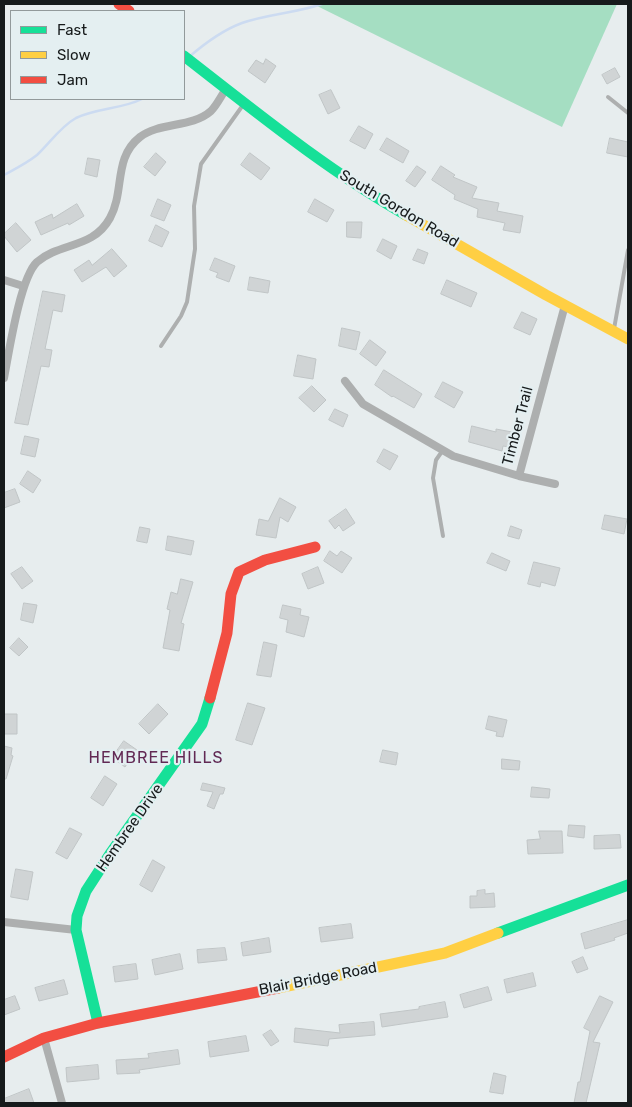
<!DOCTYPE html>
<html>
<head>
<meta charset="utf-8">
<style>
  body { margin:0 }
  #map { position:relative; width:632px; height:1107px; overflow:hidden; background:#e7edee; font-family:Rubik,sans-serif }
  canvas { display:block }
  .frame { position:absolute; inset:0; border:5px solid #161a1b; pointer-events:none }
  .legend { position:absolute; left:10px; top:10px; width:175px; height:90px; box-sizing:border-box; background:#e4eff1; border:1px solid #929a9b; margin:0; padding:6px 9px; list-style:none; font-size:15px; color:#161a1b }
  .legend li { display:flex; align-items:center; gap:10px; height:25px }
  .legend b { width:25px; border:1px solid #929a9b }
</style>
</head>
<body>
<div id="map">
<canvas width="632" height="1107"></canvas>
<div class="frame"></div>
<ul class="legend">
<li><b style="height:6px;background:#16e098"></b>Fast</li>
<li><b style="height:6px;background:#ffcf43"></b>Slow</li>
<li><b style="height:6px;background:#f24e42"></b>Jam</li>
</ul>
</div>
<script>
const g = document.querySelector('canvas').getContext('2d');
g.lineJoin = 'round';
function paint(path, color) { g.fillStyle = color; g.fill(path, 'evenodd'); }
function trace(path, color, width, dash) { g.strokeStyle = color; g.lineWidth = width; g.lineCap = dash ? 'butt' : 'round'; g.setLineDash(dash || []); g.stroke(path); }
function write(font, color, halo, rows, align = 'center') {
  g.font = font + ' Rubik,sans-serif'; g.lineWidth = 4.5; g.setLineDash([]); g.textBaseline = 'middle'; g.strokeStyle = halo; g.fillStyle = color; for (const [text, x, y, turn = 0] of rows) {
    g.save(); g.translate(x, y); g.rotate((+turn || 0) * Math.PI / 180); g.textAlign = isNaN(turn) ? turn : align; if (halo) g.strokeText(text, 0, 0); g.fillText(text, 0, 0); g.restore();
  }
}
paint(new Path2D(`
  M313,4H617L562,127Z`), '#a5dec2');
trace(new Path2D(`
  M189,57C204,44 223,30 242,23C268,14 296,13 322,4
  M4,175C15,169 27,163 37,155C50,143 60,127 76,118C97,108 122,109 142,99`), '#ccdbf1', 2.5);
const building = new Path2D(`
  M266,59L276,66L265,83L248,71L256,60L263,64Z
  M615,68L620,77L607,84L602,75Z
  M331,90L340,108L328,114L319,95Z
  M359,126L373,134L365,149L350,141Z
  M387,138L409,151L403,163L380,150Z
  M610,138L628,142V157L607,153Z
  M156,153L166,162L155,176L144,167Z
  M250,153L270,168L261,180L241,165Z
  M88,158L100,160L97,177L85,174Z
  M417,166L426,172L415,187L406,181Z
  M441,166L455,175L453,177L477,187L472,198L499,203L497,211L523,216L520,233L503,230L505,223L477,217L478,209L454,199L455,195L432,180Z
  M158,199L171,205L164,221L151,216Z
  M315,199L334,210L327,222L308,212Z
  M77,204L84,216L69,225L68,223L41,235L35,222L52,214L53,218Z
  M347,222H362L361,238L347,237Z
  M16,223L31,240L17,252L4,236V234Z
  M156,225L169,232L162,247L149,241Z
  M383,239L397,246L391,259L377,251Z
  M112,249L127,266L114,277L106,267L82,282L74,270L89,260L92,265Z
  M418,249L428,253L424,264L413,260Z
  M215,258L235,266L229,282L216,277L218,273L210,270Z
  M250,277L270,281L268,293L248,290Z
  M447,280L477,293L471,307L441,294Z
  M43,291L65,295L62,312L53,310L45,349L52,350L49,367L41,366L28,425L15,423Z
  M522,312L537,319L530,335L514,328Z
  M342,328L360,332L356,350L339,346Z
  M370,340L386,352L376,366L360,354Z
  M298,355L316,359L313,379L294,376Z
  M384,370L422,394L414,408L393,396L392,397L375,385Z
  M443,382L463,392L454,408L435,397Z
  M312,386L326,400L314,412L299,398Z
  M335,409L348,415L343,427L329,420Z
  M472,426L496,432V429L512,432L509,447L503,446L502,451L469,442Z
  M25,436L39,439L35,457L21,454Z
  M384,449L398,456L390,470L377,462Z
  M28,471L41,480L33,493L20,484Z
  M15,489L20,502L4,508V493Z
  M280,498L296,507L288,522L280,517L276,538L256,535L259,519L268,521Z
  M346,509L355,523L343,531L339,525L335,529L329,521Z
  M605,515L627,519L624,534L602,529Z
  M511,526L522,530L519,539L508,536Z
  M140,527L150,529L147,543L137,541Z
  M168,536L194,541L191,555L166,550Z
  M330,551L337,556L341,551L352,558L342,573L324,561Z
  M492,553L510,561L506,571L487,563Z
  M534,562L560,568L555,586L541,582L540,587L528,584Z
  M22,567L33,581L22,589L11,574Z
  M318,567L324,583L308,589L302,574Z
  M181,579L193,582L181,623L184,624L179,651L163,648L170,610L167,609L171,592L177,594Z
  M24,603L37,605L33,623L21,620Z
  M283,605L301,609L300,615L309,617L304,637L286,632L288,620L280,618Z
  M19,638L28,647L19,656L10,648Z
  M264,642L277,645L271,677L257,675Z
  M248,703L265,708L252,745L236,740Z
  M158,704L168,714L149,734L139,724Z
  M4,714H17V734H4Z
  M489,716L507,720L503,737L496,736L497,732L486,729Z
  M124,741L137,750L125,767L112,758Z
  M4,746L12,748L11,755L13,756L6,779H4Z
  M383,750L398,753L396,765L380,762Z
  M502,759L520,761L519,770L502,769Z
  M105,776L117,784L103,806L91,798Z
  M203,783L225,788L223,794H220L214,809L207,806L213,792L201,790Z
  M532,787L550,789L549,798L531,797Z
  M569,825L585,826L584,838L568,836Z
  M70,828L82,834L67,859L56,853Z
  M539,831H562L563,853L528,854L527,840L540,839Z
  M620,835L621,848L594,849V836Z
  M153,860L165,867L152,892L140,885Z
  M16,869L33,872L28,900L11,897Z
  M485,890V894L494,893L495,907L470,908V896H477V891Z
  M628,920V933L614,938L615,940L585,949L581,934Z
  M351,924L353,938L321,942L319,928Z
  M269,938L271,952L243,956L241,943Z
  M225,948L227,960L198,963L197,950Z
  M180,954L183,969L155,975L152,960Z
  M583,957L588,969L577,973L572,962Z
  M136,964L138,979L115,982L113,967Z
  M533,973L536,986L507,993L504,980Z
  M64,980L68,994L39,1001L35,988Z
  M488,987L492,1000L464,1008L460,995Z
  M15,996L20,1009L4,1015V1000Z
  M600,996L613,1002L593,1042L600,1043L586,1103H574L578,1082H580L590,1031L584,1028Z
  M445,1002L448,1017L382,1027L380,1014L419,1009V1007Z
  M374,1022L375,1035L329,1039L328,1046L294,1042L295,1028L340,1033L339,1025Z
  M271,1030L279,1041L271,1046L263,1035Z
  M246,1036L249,1051L210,1057L208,1042Z
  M178,1050L180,1064L139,1070L140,1073L117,1074L116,1060L149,1058L148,1054Z
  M98,1065L99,1079L67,1082L66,1068Z
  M494,1073L506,1076L503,1094L490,1092Z
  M29,1089L34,1103H4V1099Z`);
paint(building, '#d0d4d5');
trace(building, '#c0c5c6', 1);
trace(new Path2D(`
  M608,97L628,113
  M614,329L628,250
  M161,346L181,316L187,302L195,249L194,206L201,164L243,105
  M443,450L436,460L433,478L443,536`), '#adafaf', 4);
trace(new Path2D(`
  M4,280L23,286
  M4,378C9,352 20,278 37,262C60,242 93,249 110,218C125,191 113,158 140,137C159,122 192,128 211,111C217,105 221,96 226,89
  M345,381L363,404L453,456L519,476L555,484
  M519,476L565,305
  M4,922L76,930
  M44,1038L62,1103`), '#adafaf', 8);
trace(new Path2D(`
  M184,56C256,112 327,170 406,215
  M498,933L628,885
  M98,1023L76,930L77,916L86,891L110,854L202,724L210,698`), '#16e098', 11);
trace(new Path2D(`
  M406,215L546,295L628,339
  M278,988L445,953L498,933`), '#ffcf43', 11);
trace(new Path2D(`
  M119,4L129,11
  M210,698L227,633L231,594L239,572L265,560L315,547
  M4,1057L44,1038L98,1023L278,988`), '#f24e42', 11);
write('15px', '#161a1b', '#e4eff1', [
  ["South Gordon Road",399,209,31],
  ["Timber Trail",518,426,-75],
  ["Hembree Drive",130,828,-55],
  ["Blair Bridge Road",318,979,-11]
]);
g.letterSpacing = '1px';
write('16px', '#622954', '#e4eff1', [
  ["HEMBREE HILLS",156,758]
]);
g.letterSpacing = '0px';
</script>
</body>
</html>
